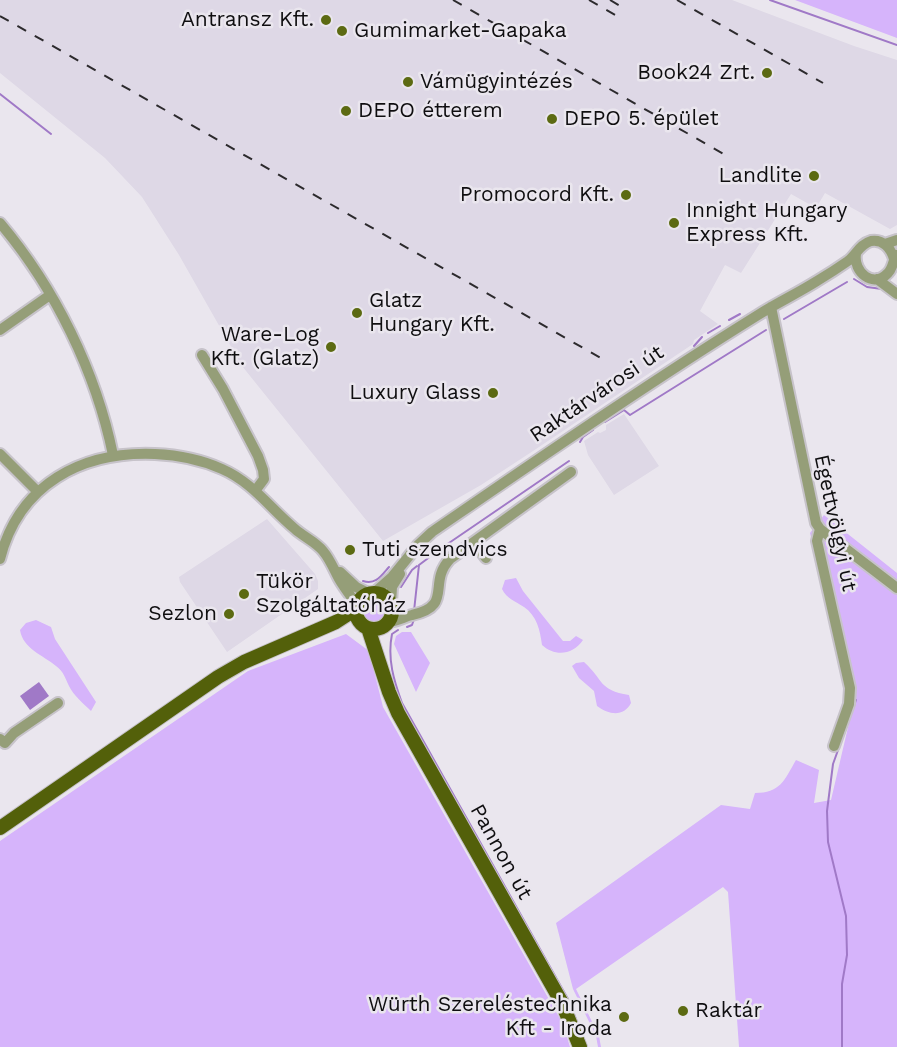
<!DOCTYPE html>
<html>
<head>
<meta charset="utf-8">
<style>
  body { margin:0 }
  canvas { display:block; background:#eae6ee }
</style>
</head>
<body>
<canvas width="897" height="1047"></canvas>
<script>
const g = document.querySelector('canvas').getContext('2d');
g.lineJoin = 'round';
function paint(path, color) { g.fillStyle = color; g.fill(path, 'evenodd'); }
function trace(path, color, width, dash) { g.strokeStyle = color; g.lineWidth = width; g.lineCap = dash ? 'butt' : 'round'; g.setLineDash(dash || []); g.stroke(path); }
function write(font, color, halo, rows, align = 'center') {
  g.font = font + ' "Work Sans",sans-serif'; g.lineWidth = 5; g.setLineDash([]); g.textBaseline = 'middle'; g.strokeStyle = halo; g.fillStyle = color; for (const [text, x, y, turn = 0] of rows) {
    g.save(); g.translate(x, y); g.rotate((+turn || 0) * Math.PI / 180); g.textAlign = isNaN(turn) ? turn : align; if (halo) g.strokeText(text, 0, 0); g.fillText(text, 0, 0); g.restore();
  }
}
paint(new Path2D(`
  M0,0H732L854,46L897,60V225L890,229L825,193L816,208L791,194L741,273L725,265L713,287L700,311L718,324L694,340L693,344L530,453L481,485L383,541L242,366L179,255L142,197L105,158L0,73Z
  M624,414L659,466L614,495L588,455L584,441L598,432L600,433L606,430V425Z
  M267,519L315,574L318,581V589L227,652L180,582L179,577Z`), '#ded8e6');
paint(new Path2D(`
  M795,0H897V38Z
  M824,515L897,573V1047H739L728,892L723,887L576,989L599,1036L601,1047H598L596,1036L573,989L556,923L721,805L750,809L755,793C780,793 784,781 796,760L819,770L814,803L831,800L856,693L833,633L810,533Z
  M516,578L523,591L563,641H570L576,636L583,640C573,655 555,657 542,645C540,630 537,616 524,607C515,601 507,599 502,589L505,580Z
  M360 611a14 14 0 1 1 28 0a14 14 0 1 1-28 0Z
  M36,620L51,627L55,639L96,702L91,711C84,704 73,695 69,686C65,678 64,672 56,666C43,655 23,649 20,630L26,623Z
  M402,632H411L430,663L416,692L394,644L396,636Z
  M346,634L369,651L383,707L563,1024L570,1047H0V841L248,671Z
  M584,662C604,680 598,690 629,695L631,703C624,717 609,715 597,706L594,691L579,678L572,666L576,663Z`), '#d6b4fb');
paint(new Path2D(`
  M39,682L49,696L30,710L20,696Z`), '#a079c7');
trace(new Path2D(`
  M770,0L897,45
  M0,94L51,134
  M854,279L867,287L882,289
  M784,319L847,282
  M729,320L740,314
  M708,333L720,326
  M694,346L702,337
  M605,422L624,410L630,415L766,330
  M580,442L583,437L593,430
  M446,545L569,461
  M363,581C376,585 381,576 389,567
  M401,587L412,570L417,566
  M414,611L419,565L439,550
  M407,627L412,625L414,619
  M398,630L392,634C387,659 394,681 402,703L568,999L587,1047
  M842,1047V984L847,955L846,916L828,842L827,811L833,764L856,700`), '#a079c7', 2);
const minor = new Path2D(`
  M0,223C55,288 96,372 113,455
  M885,244L897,240
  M856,254C853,272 873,289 888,273C893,268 893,261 896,255
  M877,279L897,294
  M771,307L816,523L820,529L897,588
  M0,330L50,295
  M202,355L223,389L258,456L263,470L264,479L255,491
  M0,454L38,492
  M820,529L817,541L850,688L849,704L834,746
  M474,542L486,558
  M0,559C19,484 82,451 155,454C178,455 200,459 222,469C252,482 270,508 295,529C304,537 316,542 323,551C329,558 333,567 337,575C342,586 351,595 357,606
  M340,572L356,587L368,593
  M375,592L392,577L418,545L432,532C540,458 647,384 758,315C777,303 798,293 817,281C827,275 838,268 848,261C856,255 860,244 871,241C883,239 891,248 894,259
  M391,603L392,587L400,574
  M389,622C398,621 404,617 412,615C454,606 427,583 450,559L571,472
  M0,739L5,743L14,733L58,703`);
const major = new Path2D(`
  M356 611a18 18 0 1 1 36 0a18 18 0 1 1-36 0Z
  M368,628L389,692L398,713L562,1003L580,1047
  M0,828L218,677L244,662L336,622L356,609`);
trace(minor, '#c7c3ca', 14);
trace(major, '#c7c3ca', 16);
trace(minor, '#959e78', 10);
trace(major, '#53600a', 14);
trace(new Path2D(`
  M453,0L729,157
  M589,0L622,19
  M610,0L627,10
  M677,0L823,83
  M0,16L606,361`), '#2c2a2d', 2, [10, 10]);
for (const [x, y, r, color] of [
  [326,20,6,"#5c6a12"],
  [342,31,6,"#5c6a12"],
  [767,73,6,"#5c6a12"],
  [408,82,6,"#5c6a12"],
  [346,111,6,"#5c6a12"],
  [552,119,6,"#5c6a12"],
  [814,176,6,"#5c6a12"],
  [626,195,6,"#5c6a12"],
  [674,223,6,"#5c6a12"],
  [357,313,6,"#5c6a12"],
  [331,347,6,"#5c6a12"],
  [493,393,6,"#5c6a12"],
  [350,550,6,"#5c6a12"],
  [244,594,6,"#5c6a12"],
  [229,614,6,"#5c6a12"],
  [683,1011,6,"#5c6a12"],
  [624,1017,6,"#5c6a12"]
]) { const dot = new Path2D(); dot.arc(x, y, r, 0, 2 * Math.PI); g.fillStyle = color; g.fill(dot); trace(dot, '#eae6ee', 2); }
write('21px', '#0f0e10', '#eae6ee', [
  ["Antransz Kft.",314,20,"right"],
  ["Gumimarket-Gapaka",354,31],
  ["Book24 Zrt.",755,73,"right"],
  ["Vámügyintézés",420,82],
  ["DEPO étterem",358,111],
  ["DEPO 5. épület",564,119],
  ["Landlite",802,176,"right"],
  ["Promocord Kft.",614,195,"right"],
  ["Innight Hungary",686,211],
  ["Express Kft.",686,235],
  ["Glatz",369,301],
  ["Hungary Kft.",369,325],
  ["Ware-Log",319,335,"right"],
  ["Kft. (Glatz)",319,359,"right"],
  ["Luxury Glass",481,393,"right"],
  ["Tuti szendvics",362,550],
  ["Tükör",256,582],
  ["Szolgáltatóház",256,606],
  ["Sezlon",217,614,"right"],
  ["Würth Szereléstechnika",612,1005,"right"],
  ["Kft - Iroda",612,1029,"right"],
  ["Raktár",695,1011]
], 'left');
write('21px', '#0f0e10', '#eae6ee', [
  ["Raktárvárosi út",597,394,-34],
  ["Égettvölgyi út",835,523,78],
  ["Pannon út",501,852,61]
]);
</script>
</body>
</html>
